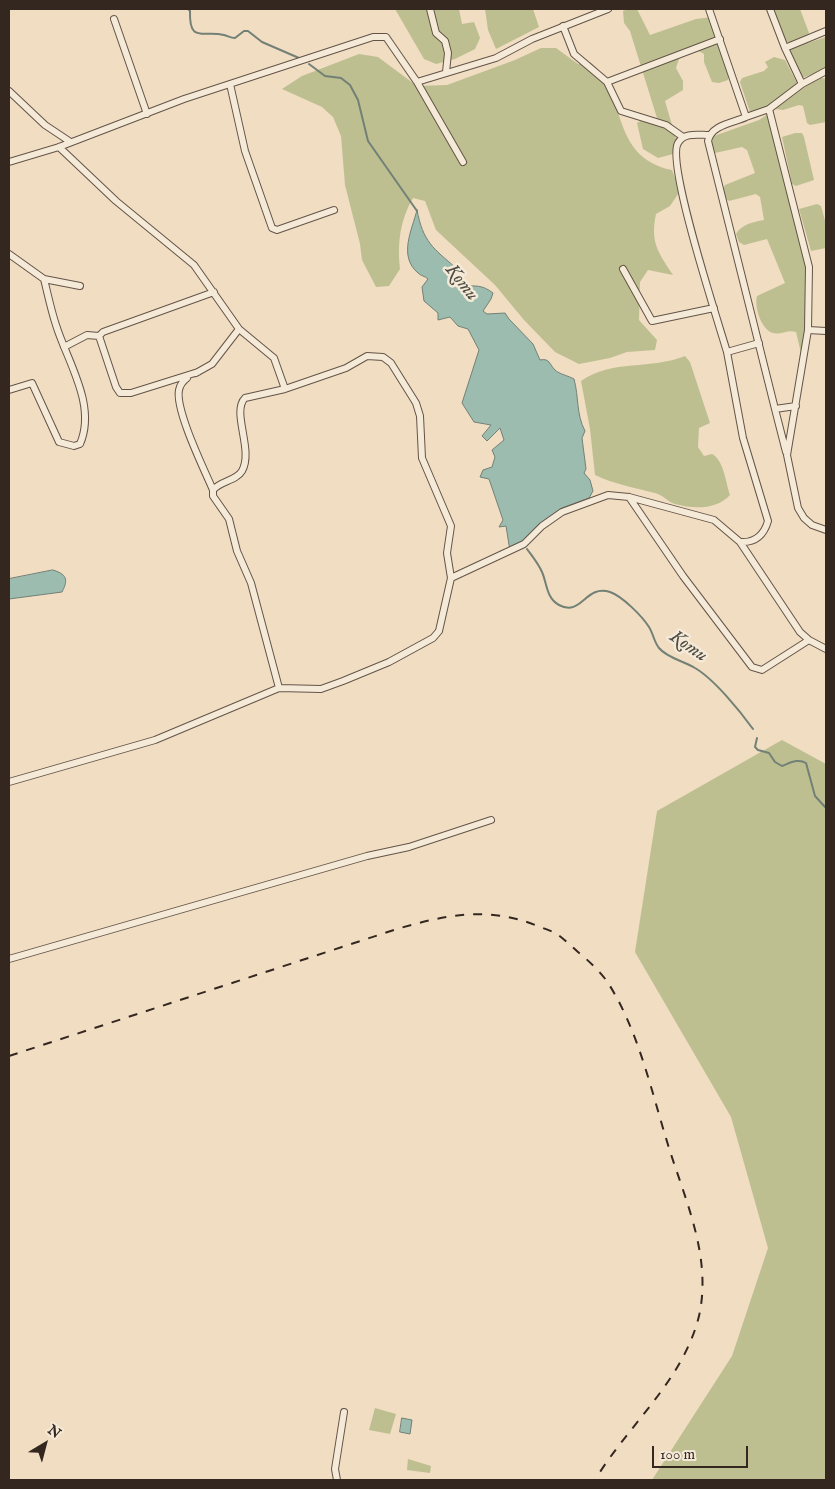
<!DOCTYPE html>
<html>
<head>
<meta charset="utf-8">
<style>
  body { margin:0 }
  #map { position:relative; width:835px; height:1489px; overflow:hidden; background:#f0ddc2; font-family:"IM FELL English",serif }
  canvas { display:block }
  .frame { position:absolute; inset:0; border:10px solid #342720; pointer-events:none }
  .north { position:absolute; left:20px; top:1419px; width:50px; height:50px; -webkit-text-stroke:4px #f5e9d7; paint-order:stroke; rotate:37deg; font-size:14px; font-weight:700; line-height:20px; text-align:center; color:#342720 }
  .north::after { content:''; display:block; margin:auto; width:18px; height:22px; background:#342720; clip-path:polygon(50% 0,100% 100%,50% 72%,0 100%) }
  .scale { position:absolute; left:652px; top:1446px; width:96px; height:22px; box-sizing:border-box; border:2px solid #342720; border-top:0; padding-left:6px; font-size:15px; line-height:18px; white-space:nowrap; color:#342720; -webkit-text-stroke:4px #f5e9d7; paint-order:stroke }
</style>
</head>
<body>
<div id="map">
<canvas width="835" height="1489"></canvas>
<div class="frame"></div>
<div class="north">N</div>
<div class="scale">100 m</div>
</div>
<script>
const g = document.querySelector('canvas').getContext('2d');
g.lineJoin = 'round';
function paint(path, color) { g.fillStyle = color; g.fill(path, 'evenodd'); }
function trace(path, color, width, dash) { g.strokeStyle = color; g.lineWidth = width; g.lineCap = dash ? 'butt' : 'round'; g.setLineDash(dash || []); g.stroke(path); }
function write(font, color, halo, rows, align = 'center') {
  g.font = font + ' "IM FELL English",serif'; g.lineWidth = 5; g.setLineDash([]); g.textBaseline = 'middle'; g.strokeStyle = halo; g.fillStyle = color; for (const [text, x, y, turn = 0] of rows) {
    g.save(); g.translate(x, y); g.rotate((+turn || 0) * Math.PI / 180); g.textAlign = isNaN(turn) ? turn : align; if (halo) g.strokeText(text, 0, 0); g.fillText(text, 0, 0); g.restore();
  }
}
paint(new Path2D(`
  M395,9H459L462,24L474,22L480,38L475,49L455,59L436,64L424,59Z
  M485,9H533L539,27L496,49L488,30Z
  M628,9H637L650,35L696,19L712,17L729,72L728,80L719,83L712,82L704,62V54L697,50L681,53L676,68L683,81V90L665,101L679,149L673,154L658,158L643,149L637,123L646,118H657L630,31L624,23L623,11Z
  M772,9H800L809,33L807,36L790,43L785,41Z
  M826,37V69L802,78L789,49Z
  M541,48H556L578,64L590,62C628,91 608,157 672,170L680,191L670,206L656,214C650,242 658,252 673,275L648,270L640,282L639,320L657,340L655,350L627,352L610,358L579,364L555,352L524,320L495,285L436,230L425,201L413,198C400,220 397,244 400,269L389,286L376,287L362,260L360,244L345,185L341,136L333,117L322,107L282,89L302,76L359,54L378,57L417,86L447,85L515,60Z
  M774,57L785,60L797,83C790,94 764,115 750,112L740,82L742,78L764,71L768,67L765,62Z
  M819,77L826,79V122L810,125L807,123L803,106L799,105L783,110L775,109Z
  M771,112L807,257L806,346L801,353L796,332C788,329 781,335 773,333C761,330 754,306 757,296L785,283L767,239L744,245L739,242L736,234C742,224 753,222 764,220L760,197L756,194L729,201L726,199L723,190L725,185L755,173L747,150L742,147L715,153C710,147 710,143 714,136L759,120Z
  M795,133H802L804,137L814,180L796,186L792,184L791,179L782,137Z
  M817,204L821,206L826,224V248L811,251L799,209Z
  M685,356L690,362L710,423L699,428L698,447L704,456L712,454C724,460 726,484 730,495C716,510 694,509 675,504C668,502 663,495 655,493C635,488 614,484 595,475L590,429L581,381C612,359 651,370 685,356Z
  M782,740L826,764V1480H652L732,1356L768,1248L731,1117L635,952L657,811Z
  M375,1408L396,1414L390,1434L369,1430Z
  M408,1459L431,1466L430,1473L407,1470Z`), '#bebf90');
const water = new Path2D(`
  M417,210C423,242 433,248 456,268L455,282L462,287C474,285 483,285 493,293L491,299L483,311L487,314L505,313L509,319L533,344L540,360C550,358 549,364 555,370C559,374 569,376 574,379C579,397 576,414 585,431L582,438L586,469L584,473L590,480L593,491L589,498L562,508L536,527L531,537L510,551L506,526L499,527L503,520L489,479L480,477L483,470L492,467L495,457L492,450L504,440L500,428L487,441L482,436L491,425L474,422L462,403L479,350L468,329L458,326L450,317L438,320V313L424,301L422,287L428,279C425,276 421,276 418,273C398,256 412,230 417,210Z
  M53,570C66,574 69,579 62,592L9,599V579Z
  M402,1418L412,1420L410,1434L400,1432Z`);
paint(water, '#9bbcaf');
trace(water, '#728076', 1);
trace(new Path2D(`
  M188,9L190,11C189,44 203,30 224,35C228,36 231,38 235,38L244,31H248L262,42L299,58
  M309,64L325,76L341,78L350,85L358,100L368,141L417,211
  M527,549C532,556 538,563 542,572C547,583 546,598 559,605C582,617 585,584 610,592C622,596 642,616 649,627C653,633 654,642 659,648C667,658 684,661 695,668C714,679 740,711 753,729
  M757,738L755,747L758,750L769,753L775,762L782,766C790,763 798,758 806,763L815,796L826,808`), '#728076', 2);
const minor = new Path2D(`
  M430,9L436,33L445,41L448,53L446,72
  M709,9L746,117L769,109L802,84L826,71
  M770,9L785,48L826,31
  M114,19L147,114
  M563,26L574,54L607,82L621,111L666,125L683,137
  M785,48L802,84
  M417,82L463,162
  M607,82L720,39
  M230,84L245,151L272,228L277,230L334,210
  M9,91L45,125L69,141
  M769,109L809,267L808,330L787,455L798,508L804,518L812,525L826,530
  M746,117C733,123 711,125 708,141L775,409L796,406
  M709,135C698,135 684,132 678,143C666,163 718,321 727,352
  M59,147L116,201L194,265L239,329L274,358L285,389
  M9,162L59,147L184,99L373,37H386L417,82L496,58L532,39L608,9
  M9,254L44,279L80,286
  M623,269L652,321L714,308
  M808,330L826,331
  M64,347L87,335L99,336
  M198,372L131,393H120L116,387L99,336L103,332L214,292
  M196,373L212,364L239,329
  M187,378C183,381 180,385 179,390C175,410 204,469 213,490
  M9,390L32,383L59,442L74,446L80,444C97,405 67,361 56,325C51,310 48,295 44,279
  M775,409L786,452
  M629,497L683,576L752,667L762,670L809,640
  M740,542L800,632L809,640L826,649
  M451,578L524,544L542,526L562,512L608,495L629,497L714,520L740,542C755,543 764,535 768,521L743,438L727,352L759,343
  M9,782L155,740L279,688L321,689L343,681L389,662L433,638L439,631L451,578L447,553L451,526L422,458L420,416L416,403L391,363L383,357L367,356L346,368L285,389L245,398C231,412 254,450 242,471C236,481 220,481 213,490V496L229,519L237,551L251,583L279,688
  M9,959L367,856L409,847L491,820
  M337,1480L335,1469L344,1412`);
trace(minor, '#635448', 8);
trace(minor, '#f5e9d7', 6);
trace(new Path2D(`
  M9,1056L397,929C445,915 487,906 535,925C542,928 550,930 557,934C564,939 571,946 578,952C589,961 603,974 610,986C640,1035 652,1094 669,1148C686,1202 712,1258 699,1316C683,1381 628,1425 595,1480`), '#342720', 2, [9, 9]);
write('italic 19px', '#4e4c44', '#f5e9d7', [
  ["Komu",461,283,51],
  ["Komu",688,647,34]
]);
</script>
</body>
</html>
